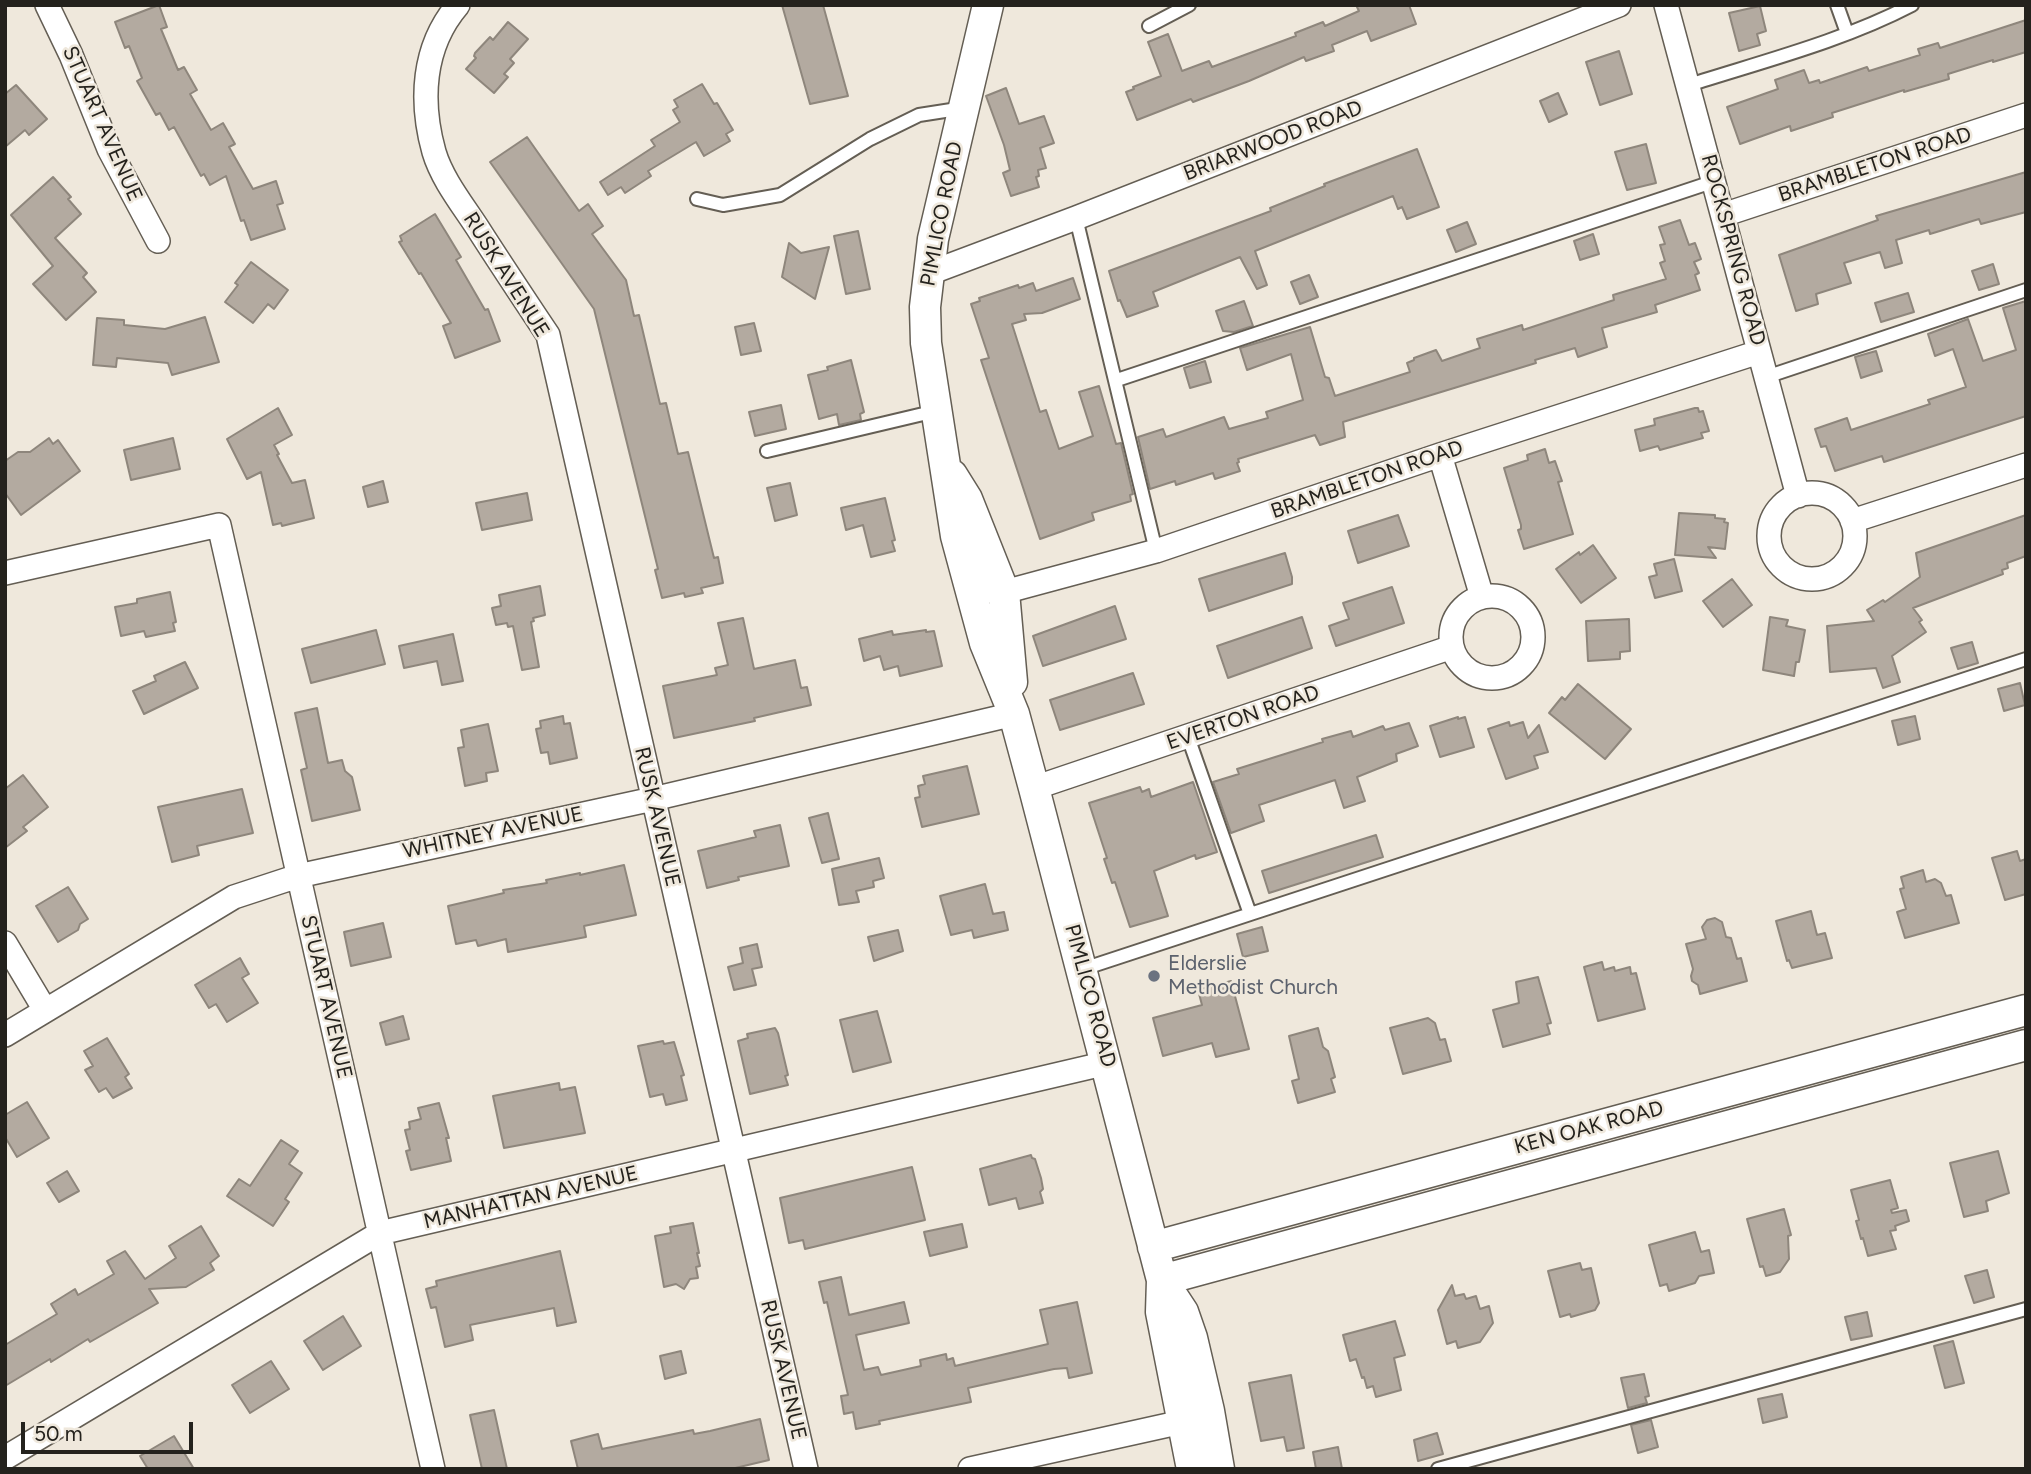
<!DOCTYPE html>
<html>
<head>
<meta charset="utf-8">
<style>
  body { margin:0 }
  #map { position:relative; width:2031px; height:1474px; overflow:hidden; background:#efe8dc; font-family:Figtree,sans-serif }
  canvas { display:block }
  .frame { position:absolute; inset:0; border:7px solid #24221d; pointer-events:none }
  .scale { position:absolute; left:21px; top:1422px; width:172px; height:32px; box-sizing:border-box; border:4px solid #24221d; border-top:0; padding-left:9px; font-size:21px; line-height:24px; white-space:nowrap; color:#24221d; -webkit-text-stroke:5px #efe8dc; paint-order:stroke }
</style>
</head>
<body>
<div id="map">
<canvas width="2031" height="1474"></canvas>
<div class="frame"></div>
<div class="scale">50 m</div>
</div>
<script>
const g = document.querySelector('canvas').getContext('2d');
g.lineJoin = 'round';
function paint(path, color) { g.fillStyle = color; g.fill(path, 'evenodd'); }
function trace(path, color, width, dash) { g.strokeStyle = color; g.lineWidth = width; g.lineCap = dash ? 'butt' : 'round'; g.setLineDash(dash || []); g.stroke(path); }
function write(font, color, halo, rows, align = 'center') {
  g.font = font + ' Figtree,sans-serif'; g.lineWidth = 5; g.setLineDash([]); g.textBaseline = 'middle'; g.strokeStyle = halo; g.fillStyle = color; for (const [text, x, y, turn = 0] of rows) {
    g.save(); g.translate(x, y); g.rotate((+turn || 0) * Math.PI / 180); g.textAlign = isNaN(turn) ? turn : align; if (halo) g.strokeText(text, 0, 0); g.fillText(text, 0, 0); g.restore();
  }
}
const building = new Path2D(`
  M159,5L167,27L161,29L178,70L184,67L197,90L190,94L211,130L223,123L235,144L229,147L253,189L276,181L283,203L277,205L285,229L251,240L244,220L241,221L226,176L210,185L204,174L201,176L174,127L169,130L160,113L156,115L137,81L142,78L129,46L125,48L115,22Z
  M782,5H823L848,96L810,104Z
  M1356,5H1409L1416,24L1371,41L1367,31L1332,45L1334,51L1306,61L1304,57L1249,81L1193,102L1191,99L1137,120L1126,92L1134,89L1133,87L1161,76L1148,42L1168,34L1182,71L1209,61L1212,67L1296,36L1295,33L1323,22L1325,26L1359,11Z
  M1760,6L1766,31L1757,34L1760,45L1739,51L1729,13Z
  M2026,20V52L1993,62V60L1948,74L1949,79L1904,92V90L1832,113L1833,117L1791,131L1790,126L1740,144L1727,107L1778,89L1775,80L1804,70L1809,83L1819,80L1820,83L1867,67L1869,71L1920,55L1918,49L1938,43L1940,48Z
  M508,22L528,39L510,59L514,63L504,74L508,77L494,93L466,69L476,58L474,56L475,53L490,37L493,40Z
  M1619,51L1632,94L1600,105L1586,62Z
  M702,84L714,104L717,103L733,130L726,134L730,141L704,156L696,142L648,171L651,176L625,193L621,187L608,195L600,182L655,146L651,140L680,122L673,110L678,107L674,100Z
  M16,85L47,119L29,135L25,130L5,147V94Z
  M1006,88L1019,124L1044,116L1054,143L1040,148L1046,168L1038,170L1039,176L1036,177L1039,187L1011,196L1003,173L1010,170L1004,145L986,96Z
  M1558,93L1567,114L1549,122L1540,101Z
  M527,137L579,211L588,204L603,226L592,234L626,280L634,316L639,315L660,404L666,403L678,454L688,452L714,558L718,557L723,583L701,588L703,593L685,597L684,593L662,598L655,570L658,569L594,309L490,162Z
  M1646,144L1656,183L1627,190L1615,152Z
  M1417,149L1439,207L1407,219L1402,207L1398,209L1393,196L1255,251L1267,285L1257,289L1240,257L1153,292L1158,306L1127,317L1120,300L1118,301L1109,271L1271,211L1270,208L1325,186L1324,184Z
  M2026,172V212L1981,224L1979,219L1930,234L1929,230L1896,240L1902,263L1885,268L1880,252L1844,263L1851,283L1816,294L1818,304L1796,311L1779,255L1878,220L1876,216Z
  M53,177L71,197L68,199L81,214L55,238L87,273L83,277L96,292L66,320L33,284L53,266L11,215Z
  M435,214L461,257L456,260L485,310L488,309L500,341L455,358L443,326L451,323L421,273L419,274L399,242L402,241L400,236Z
  M1680,220L1689,245L1695,243L1701,259L1694,262L1699,273L1695,275L1700,290L1655,305L1657,312L1602,328L1607,347L1578,357L1575,348L1535,360L1536,363L1343,422L1345,437L1320,445L1315,435L1238,459L1239,462L1237,463L1240,471L1215,479L1213,473L1176,485L1175,481L1150,489L1138,437L1163,429L1166,437L1224,417L1229,429L1268,418L1266,412L1303,400L1291,354L1247,370L1240,348L1310,327L1325,377L1329,378L1335,396L1410,372L1407,363L1414,360V358L1436,350L1442,361L1480,348L1477,339L1522,325L1523,330L1614,300L1613,295L1666,279L1660,263L1665,261L1660,245L1665,244L1659,227Z
  M1467,222L1476,244L1456,252L1447,230Z
  M858,231L870,289L846,294L834,236Z
  M1593,234L1599,254L1580,260L1574,241Z
  M789,243L801,253L829,247L815,299L782,277Z
  M251,262L288,290L274,309L268,304L253,323L225,302L238,285L235,283Z
  M1993,264L1999,284L1979,290L1972,271Z
  M1309,275L1318,297L1300,304L1291,282Z
  M1073,278L1080,299L1042,313L1024,314L1026,320L1012,324L1040,412L1046,410L1059,449L1093,436L1079,392L1099,386L1116,444L1121,443L1133,494L1130,495L1131,501L1092,513L1094,520L1040,539L981,360L989,358L971,304L980,301L979,298L1018,285L1019,288L1033,283L1036,291Z
  M1908,293L1914,312L1881,322L1875,303Z
  M1244,301L1253,326L1234,332L1223,331L1216,311Z
  M2026,301V416L1884,462L1882,456L1835,471L1826,446L1821,447L1815,429L1847,418L1851,430L1930,404L1928,400L1966,387L1953,349L1935,356L1928,334L1968,319L1983,361L2016,350L2003,308Z
  M205,317L219,362L172,375L168,363L117,358L116,367L93,365L97,318L124,320V325L165,329Z
  M754,323L761,351L741,355L735,327Z
  M1876,351L1882,371L1861,378L1855,357Z
  M851,360L864,412L860,414L861,420L839,425L837,414L819,419L808,375L828,370L827,367Z
  M1205,361L1211,382L1190,388L1184,368Z
  M781,405L786,429L755,436L749,412Z
  M278,408L292,435L274,445L279,454L277,455L292,483L305,480L314,518L282,526L281,523L273,525L261,472L247,479L227,439Z
  M1695,408H1698L1699,412L1703,411L1709,431L1701,433L1703,438L1660,450L1658,446L1640,451L1635,430L1655,425L1654,419Z
  M49,438L53,444L58,440L80,471L21,515L5,493V461L18,452H30Z
  M173,438L180,469L131,480L124,450Z
  M1545,449L1549,463L1555,461L1562,481L1558,482L1573,534L1524,549L1518,530L1521,529V525L1504,468L1528,460L1527,455Z
  M383,481L388,502L368,507L363,487Z
  M790,483L797,515L775,521L767,488Z
  M527,493L532,520L482,530L476,503Z
  M885,498L895,540L892,541L895,551L871,557L863,525L846,530L841,508Z
  M1679,513L1715,515V518L1725,519L1724,522L1728,523L1725,549L1708,547L1716,558L1675,555Z
  M1398,515L1409,546L1358,563L1348,531Z
  M2026,515V556L2007,563L2008,568L2002,570L2003,574L1913,608L1922,620L1919,622L1926,632L1892,656L1900,682L1883,688L1876,668L1830,672L1827,626L1874,621L1867,610L1883,600L1885,602L1920,577L1916,553Z
  M1593,545L1616,578L1581,603L1556,569L1579,552L1580,555Z
  M1285,553L1292,577V584L1209,611L1199,579Z
  M1674,559L1682,591L1655,598L1649,577L1657,575L1654,564Z
  M1732,579L1752,605L1723,627L1703,601Z
  M540,586L545,615L533,618L534,621L531,622L539,667L522,670L513,626L508,627L507,623L496,625L492,608L501,606L499,595Z
  M1392,587L1404,623L1336,646L1329,626L1349,619L1343,603Z
  M170,592L176,622L173,623L175,631L146,637L144,631L121,636L115,607L137,603V599Z
  M1115,606L1126,639L1043,666L1033,636Z
  M1302,617L1312,648L1228,678L1217,646Z
  M1770,617L1788,620L1786,626L1805,630L1799,662H1796L1794,676L1763,670Z
  M743,618L754,669L795,660L801,688L807,687L811,705L754,718L755,721L674,738L663,686L717,675L715,668L728,665L718,623Z
  M1629,619L1630,651L1620,652V659L1588,661L1586,621Z
  M376,630L385,664L311,683L302,649Z
  M926,630V632L934,631L942,666L900,676L898,666L884,670L880,656L864,661L859,639L892,631L893,635Z
  M453,634L463,681L442,685L437,661L404,668L399,646Z
  M1972,642L1978,663L1958,669L1951,648Z
  M185,662L198,688L144,714L133,691L156,681L154,676Z
  M1133,673L1144,704L1060,730L1050,700Z
  M2020,683L2025,705L2004,711L1998,689Z
  M1578,684L1631,729L1605,759L1549,713L1562,697L1565,700Z
  M317,708L328,763L342,760L345,771L352,777L360,810L312,821L301,770L307,768L295,713Z
  M563,716L564,724L570,723L577,758L550,764L548,752L541,753L536,729L541,728L540,721Z
  M1915,716L1920,739L1898,745L1892,721Z
  M1458,717V719L1465,717L1474,747L1440,757L1430,726Z
  M1509,722L1510,726L1523,722L1528,738L1539,725L1548,752L1534,756L1538,768L1506,779L1488,729Z
  M1409,723L1418,746L1396,754L1397,761L1357,777L1365,801L1344,808L1335,780L1259,805L1264,821L1231,833L1213,782L1239,774L1237,769L1323,742L1322,739L1351,731L1353,737L1383,726L1385,730Z
  M488,724L498,771L486,773L487,781L465,786L458,748L464,747L461,730Z
  M967,766L979,814L922,827L915,798L920,797L918,786L925,784L923,776Z
  M23,775L48,807L23,827L27,831L5,848V789Z
  M1193,782L1217,852L1196,859L1195,855L1154,871L1168,916L1130,927L1115,882L1112,883L1104,859L1107,858L1089,803L1140,787L1142,792L1149,789L1151,797Z
  M242,789L253,833L197,846L199,855L172,862L158,807Z
  M828,813L839,859L822,863L809,818Z
  M780,825L789,866L738,877L739,880L707,888L698,851L756,837L754,831Z
  M1376,835L1383,857L1269,893L1262,871Z
  M2017,851L2020,861L2026,859V894L2005,900L1992,858Z
  M879,858L884,878L873,881L874,887L856,891L859,902L839,905L832,869Z
  M624,865L636,915L584,926L586,937L508,952L506,939L478,946L476,940L456,944L448,906L504,893L503,890L547,883L546,880L580,873V875Z
  M1923,870L1926,882L1935,879L1941,883L1946,896L1951,895L1959,923L1905,938L1897,912L1906,909L1900,889L1904,888L1901,877Z
  M985,884L993,914L1004,912L1008,930L974,938L972,930L951,935L940,896Z
  M68,887L88,919L80,924L78,930L58,942L36,906Z
  M1811,911L1817,935L1825,933L1832,958L1792,968L1789,960L1787,961L1776,921Z
  M1715,918L1722,922L1726,937L1731,938L1737,959L1741,958L1747,981L1700,994L1698,985L1692,981L1691,976L1693,969L1686,944L1706,939L1702,927L1707,920Z
  M383,923L391,957L351,966L344,932Z
  M1262,927L1268,951L1243,957L1237,934Z
  M898,930L903,951L874,961L868,937Z
  M757,944L762,967L752,969L756,985L734,990L728,967L743,963L740,948Z
  M240,958L249,974L242,978L258,1003L227,1022L216,1004L209,1008L195,985Z
  M1602,962L1604,970L1614,967L1615,971L1630,967L1631,974L1636,973L1645,1009L1598,1021L1584,967Z
  M1538,977L1551,1023L1547,1024L1550,1034L1503,1047L1493,1010L1519,1003L1516,982Z
  M1231,981L1249,1049L1216,1057L1212,1043L1163,1056L1153,1018L1202,1005L1198,990Z
  M877,1011L891,1062L853,1072L840,1020Z
  M403,1016L409,1039L386,1045L380,1023Z
  M1428,1018L1435,1023L1440,1040L1445,1039L1451,1061L1403,1074L1390,1028Z
  M775,1028L778,1033L788,1075L785,1076L788,1085L750,1094L738,1041L748,1038L747,1034Z
  M1318,1028L1323,1047L1328,1051L1335,1077L1331,1079L1335,1092L1298,1103L1292,1081L1299,1079L1289,1036Z
  M107,1038L129,1074L125,1077L132,1088L113,1098L106,1088L99,1092L85,1070L93,1066L84,1051Z
  M663,1041L664,1044L674,1042L684,1075L681,1076L687,1100L666,1105L663,1094L650,1097L638,1046Z
  M559,1083L560,1090L575,1087L585,1133L504,1148L493,1096Z
  M27,1102L49,1138L17,1157L5,1137V1115Z
  M439,1103L449,1138H446L451,1161L411,1170L406,1151L410,1150L405,1130L410,1129L409,1122L421,1119L418,1108Z
  M281,1140L298,1151L289,1164L302,1173L285,1199L289,1202L273,1226L227,1196L239,1179L250,1186Z
  M1998,1151L2009,1193L1986,1201L1988,1211L1964,1217L1950,1163Z
  M1031,1155L1032,1158L1035,1159L1041,1178L1043,1189L1040,1192L1043,1203L1019,1209L1016,1198L989,1205L980,1169Z
  M912,1167L925,1220L805,1249L803,1240L789,1243L780,1198Z
  M67,1171L79,1191L59,1202L47,1183Z
  M1890,1180L1898,1208L1891,1210L1892,1213L1906,1210L1909,1221L1895,1226L1896,1230L1890,1231L1896,1249L1868,1256L1863,1238L1861,1239L1856,1221L1859,1220L1851,1190Z
  M1784,1209L1791,1235L1788,1236L1789,1259L1780,1272L1766,1276L1763,1266L1760,1267L1747,1219Z
  M693,1223L699,1253H697L700,1266L696,1267L698,1278L690,1279L684,1289L676,1284L664,1287L655,1236L671,1233L670,1227Z
  M962,1224L967,1247L930,1256L924,1232Z
  M201,1226L219,1256L210,1263L214,1270L186,1287L149,1289L158,1303L90,1342L88,1339L51,1362L50,1359L5,1386V1345L57,1314L51,1304L75,1289L78,1295L114,1274L107,1261L125,1251L145,1279L176,1258L169,1246Z
  M1695,1232L1701,1252L1709,1250L1714,1273L1699,1276L1695,1283L1669,1291L1667,1284L1660,1286L1649,1245Z
  M560,1251L576,1322L557,1326L554,1308L470,1325L473,1340L445,1347L436,1307L431,1308L426,1289L437,1286L436,1281Z
  M1580,1263L1582,1270L1591,1268L1599,1303L1595,1310L1571,1317L1570,1314L1560,1317L1548,1271Z
  M1987,1270L1994,1297L1974,1303L1965,1276Z
  M841,1277L849,1315L904,1302L909,1323L856,1335L864,1370L878,1367L881,1375L921,1366L920,1360L946,1354L947,1360L953,1358L955,1366L1048,1344L1040,1310L1077,1302L1092,1373L1069,1378L1067,1368L1054,1369L968,1388L971,1402L879,1421L880,1424L856,1429L853,1412L844,1414L841,1396L848,1395L827,1302L824,1303L819,1282Z
  M1452,1285L1455,1296L1464,1294L1466,1299L1476,1296L1480,1309L1489,1306L1493,1323L1480,1342L1458,1348L1456,1341L1447,1344L1438,1310Z
  M1867,1312L1872,1336L1851,1340L1845,1317Z
  M343,1316L361,1346L323,1370L304,1341Z
  M1395,1321L1405,1355L1394,1358L1401,1390L1376,1397L1373,1386L1367,1388L1364,1377L1362,1378L1356,1359L1350,1361L1343,1335Z
  M1953,1341L1964,1383L1945,1388L1934,1346Z
  M681,1351L686,1373L665,1379L660,1356Z
  M271,1361L289,1389L250,1413L232,1385Z
  M1644,1374L1649,1396L1645,1397L1647,1403L1628,1408L1621,1378Z
  M1291,1375L1304,1448L1287,1451L1284,1437L1261,1441L1249,1383Z
  M1782,1394L1787,1417L1763,1423L1758,1399Z
  M494,1410L507,1469H482L470,1415Z
  M760,1419L769,1460L731,1469H578L571,1441L598,1434L602,1449L693,1430L694,1434L710,1431Z
  M1651,1420L1658,1447L1638,1453L1631,1425Z
  M1437,1433L1443,1454L1418,1461L1414,1440Z
  M174,1436L194,1469H148L140,1456Z
  M1338,1447L1342,1469H1316L1313,1452Z`);
paint(building, '#b3aaa0');
trace(building, '#8e867c', 2);
const service = new Path2D(`
  M1837,5L1847,33
  M1149,26L1189,5
  M1689,85C1764,61 1843,41 1912,5
  M697,199L723,205L780,195L870,139L919,115L964,108
  M1076,218L1156,551
  M1766,377L2026,290
  M1117,380L1715,181
  M767,451L936,411
  M1188,737L1250,914
  M1083,969L2026,659
  M1438,1469L2026,1309`);
const minor = new Path2D(`
  M47,5L71,55L109,149L158,241
  M458,5C422,47 420,102 434,152C442,179 462,204 477,227C500,263 524,299 548,335L806,1469
  M1666,5L1798,496
  M1723,215L2026,115
  M927,274L1076,218L1619,5
  M1440,455L1482,597
  M1769 536a43 43 0 1 1 86 0a43 43 0 1 1-86 0Z
  M1852,521L2026,465
  M5,573L219,525L433,1469
  M989,591L1004,592L1156,551L1440,455L1759,352
  M1451 637a41 41 0 1 1 82 0a41 41 0 1 1-82 0Z
  M1034,788L1452,647
  M5,943L45,1010
  M5,1035L234,897L298,876L653,799L1014,714
  M5,1458L380,1233L1107,1063
  M970,1469L1182,1422L1194,1411`);
const tertiary = new Path2D(`
  M988,5L933,239L925,307L926,343L956,536L985,643L1014,714L1034,788L1162,1280L1161,1312L1192,1469
  M952,475L967,499L1004,592L1012,682
  M1153,1247L2026,1010
  M1162,1280L2026,1045
  M1162,1280L1183,1312L1192,1338L1209,1411L1219,1469`);
trace(service, '#645e54', 16);
trace(minor, '#645e54', 26);
trace(tertiary, '#645e54', 33);
trace(service, '#fff', 12);
trace(minor, '#fff', 23);
trace(tertiary, '#fff', 30);
for (const [x, y, r, color] of [
  [1154,976,7,"#6b7280"]
]) { const dot = new Path2D(); dot.arc(x, y, r, 0, 2 * Math.PI); g.fillStyle = color; g.fill(dot); trace(dot, '#efe8dc', 2.5); }
write('21px', '#24221d', '#efe8dc', [
  ["STUART AVENUE",102,124,66],
  ["BRIARWOOD ROAD",1273,141,-21],
  ["BRAMBLETON ROAD",1875,165,-18],
  ["PIMLICO ROAD",942,214,-79],
  ["ROCKSPRING ROAD",1733,250,75],
  ["RUSK AVENUE",506,275,58],
  ["BRAMBLETON ROAD",1367,480,-19],
  ["EVERTON ROAD",1243,718,-19],
  ["RUSK AVENUE",657,817,77],
  ["WHITNEY AVENUE",493,833,-12],
  ["PIMLICO ROAD",1090,996,75],
  ["STUART AVENUE",326,997,77],
  ["KEN OAK ROAD",1589,1128,-15],
  ["MANHATTAN AVENUE",531,1198,-13],
  ["RUSK AVENUE",783,1370,77]
]);
write('21px', '#5b616d', '#efe8dc', [
  ["Elderslie",1168,964],
  ["Methodist Church",1168,988]
], 'left');
</script>
</body>
</html>
